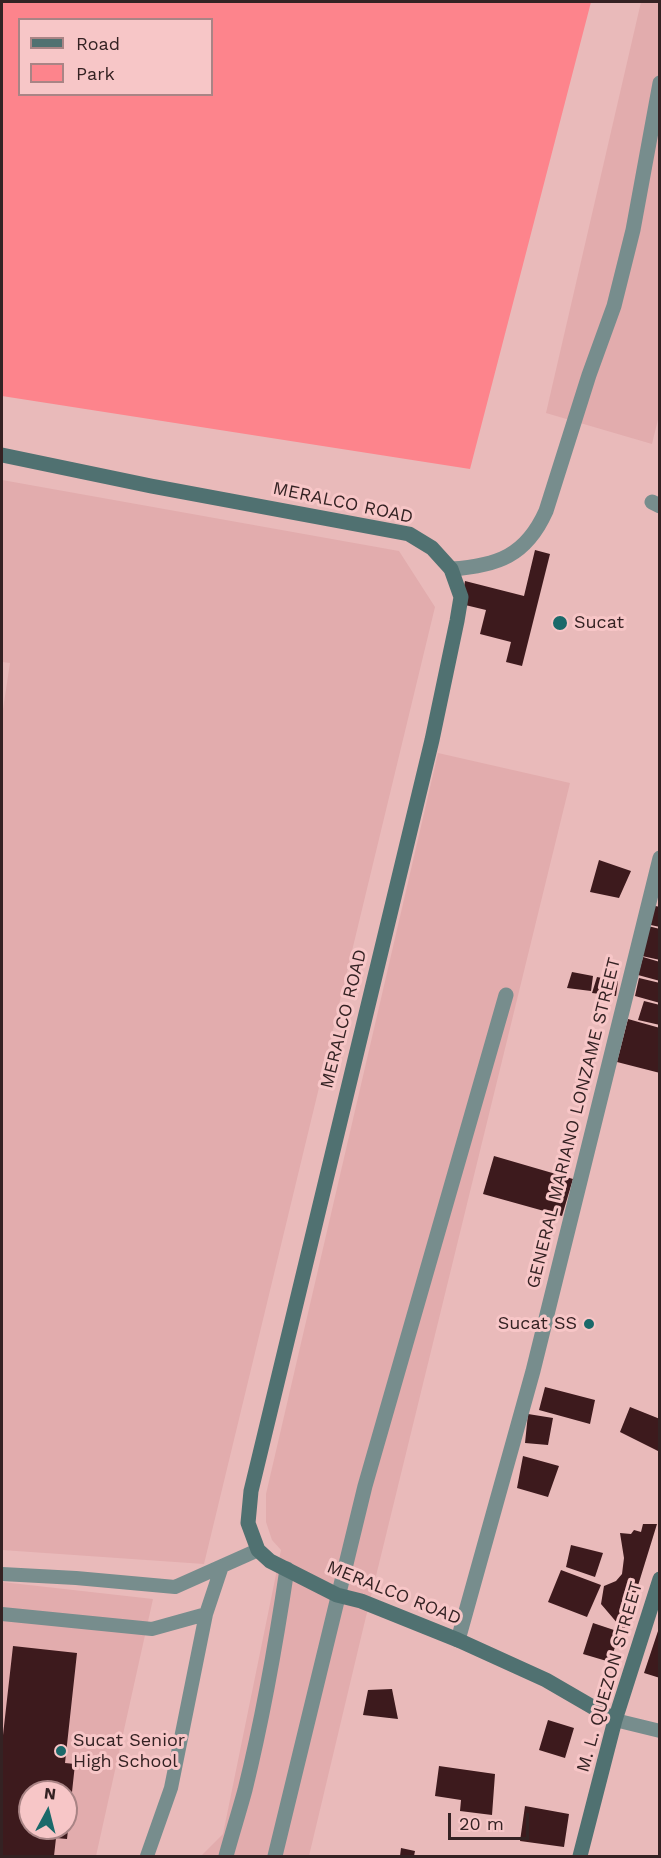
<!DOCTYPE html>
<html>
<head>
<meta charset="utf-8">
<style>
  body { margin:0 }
  #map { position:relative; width:661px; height:1858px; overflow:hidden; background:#e9baba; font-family:"Work Sans",sans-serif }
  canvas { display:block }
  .frame { position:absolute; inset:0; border:3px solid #342223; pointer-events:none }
  .legend { position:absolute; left:18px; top:18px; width:195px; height:78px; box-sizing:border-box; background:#f7c6c7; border:2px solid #a98485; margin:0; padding:8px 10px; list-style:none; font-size:18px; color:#342223 }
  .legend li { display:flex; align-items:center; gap:12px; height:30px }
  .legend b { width:30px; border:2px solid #a98485 }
  .north { position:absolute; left:18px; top:1780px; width:60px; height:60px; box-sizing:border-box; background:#f7c6c7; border:2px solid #a98485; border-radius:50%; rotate:7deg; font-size:16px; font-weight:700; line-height:24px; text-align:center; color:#342223 }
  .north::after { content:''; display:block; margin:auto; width:21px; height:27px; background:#1b696a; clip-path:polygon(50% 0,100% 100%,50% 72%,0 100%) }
  .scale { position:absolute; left:448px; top:1813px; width:81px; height:27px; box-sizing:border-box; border:3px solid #342223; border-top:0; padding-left:8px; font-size:18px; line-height:21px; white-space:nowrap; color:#342223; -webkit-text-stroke:4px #f7c6c7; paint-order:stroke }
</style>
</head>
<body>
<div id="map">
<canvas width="661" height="1858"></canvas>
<div class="frame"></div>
<ul class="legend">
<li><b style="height:8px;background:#507171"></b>Road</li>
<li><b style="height:16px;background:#fd848c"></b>Park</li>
</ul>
<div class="north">N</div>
<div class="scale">20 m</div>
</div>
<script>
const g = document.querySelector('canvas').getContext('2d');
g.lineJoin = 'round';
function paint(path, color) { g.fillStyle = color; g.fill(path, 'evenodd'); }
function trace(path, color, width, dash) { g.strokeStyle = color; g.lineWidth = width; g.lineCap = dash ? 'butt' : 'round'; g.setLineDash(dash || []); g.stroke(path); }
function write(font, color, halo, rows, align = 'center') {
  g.font = font + ' "Work Sans",sans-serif'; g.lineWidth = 6; g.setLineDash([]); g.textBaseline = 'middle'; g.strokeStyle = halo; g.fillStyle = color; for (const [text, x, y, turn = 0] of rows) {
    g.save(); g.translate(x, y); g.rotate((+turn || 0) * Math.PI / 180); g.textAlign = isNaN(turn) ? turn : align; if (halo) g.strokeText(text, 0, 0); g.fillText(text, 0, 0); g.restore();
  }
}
paint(new Path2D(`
  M641,2H659L660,411L652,444L546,413Z
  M2,480L399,551L435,607L204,1564L2,1550V716L10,663L2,662Z
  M438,753L570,783L363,1629L309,1856H201L223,1834L281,1550L272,1540L266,1522V1494Z
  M2,1582L153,1599L96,1856H2ZM30,1792H66V1828H30Z`), '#e2acad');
paint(new Path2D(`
  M2,2H591L470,469L2,396ZM20,20H212V94H20Z`), '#fd848c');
paint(new Path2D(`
  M535,550L550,554L522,666L506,662L511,642L480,634L486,610L461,604L465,581L524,596Z
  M599,860L631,871L619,898L590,892Z
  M651,905L660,907V927L646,924Z
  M648,926L660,929V960L642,956Z
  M643,957L660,962V981L638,975Z
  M572,972L593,976L591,991L567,988Z
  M597,977L618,981L616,996L592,993Z
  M639,978L660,983V1003L635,996Z
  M644,1001L660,1005V1025L638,1020Z
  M628,1019L660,1028V1073L617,1062Z
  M494,1156L573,1179L562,1216L483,1194Z
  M545,1387L595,1400L590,1424L539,1410Z
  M630,1407L660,1419V1452L620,1432Z
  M528,1414L553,1418L548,1445L525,1443Z
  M523,1456L559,1466L548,1497L517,1488Z
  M643,1524H657L624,1631L601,1604L604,1586L616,1581L622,1574L624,1558L620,1533L631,1534L634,1530L641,1532Z
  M571,1545L603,1553L595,1577L566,1567Z
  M561,1570L601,1585L587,1617L548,1602Z
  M593,1623L620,1632L610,1662L583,1654Z
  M659,1628H660V1678L644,1673Z
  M13,1646L77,1653L65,1763L75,1764L67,1839L56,1838L54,1856H2V1744ZM30,1792H66V1828H30Z
  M392,1689L398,1719L363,1715L368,1690Z
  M548,1720L574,1728L565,1758L539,1750Z
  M439,1766L495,1774L492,1815L460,1811L461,1800L435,1796Z
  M525,1806L569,1814L564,1847L520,1841Z
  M401,1848L415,1851L414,1856H400Z`), '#3d1a1d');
trace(new Path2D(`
  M2,1574L76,1578L175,1587L258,1550
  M2,1614L152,1629L206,1614L222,1566
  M615,1720L660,1731
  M147,1856L171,1788L206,1614`), '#778d8d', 14);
trace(new Path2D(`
  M652,502L660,506
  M451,569C497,566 526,556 546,511L589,375L614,306L633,230L660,83
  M458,1640L533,1371L660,858
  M226,1856C232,1834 239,1812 245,1790C263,1717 276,1643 287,1569
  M275,1856L365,1486L506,995`), '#778d8d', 15);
trace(new Path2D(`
  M2,455L151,486L409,534L432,548L451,569L461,597L457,621L432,740L251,1491L248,1523L258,1550L270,1561L337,1595L361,1601L458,1640L546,1680L615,1720
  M580,1856L615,1720L660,1579`), '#507171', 15);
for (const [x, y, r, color] of [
  [560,623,8,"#1b696a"],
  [589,1324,6,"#1b696a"],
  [61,1751,6,"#1b696a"]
]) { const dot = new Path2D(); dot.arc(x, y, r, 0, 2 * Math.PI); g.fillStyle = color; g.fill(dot); trace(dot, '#f7c6c7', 2); }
write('18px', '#342223', '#f7c6c7', [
  ["MERALCO ROAD",343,503,12],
  ["MERALCO ROAD",344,1019,-76],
  ["GENERAL MARIANO LONZAME STREET",574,1123,-76],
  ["MERALCO ROAD",394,1593,22],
  ["M. L. QUEZON STREET",610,1677,-74]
]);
write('18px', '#342223', '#f7c6c7', [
  ["Sucat",574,623],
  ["Sucat SS",577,1324,"right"],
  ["Sucat Senior",73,1741],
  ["High School",73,1762]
], 'left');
</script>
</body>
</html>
